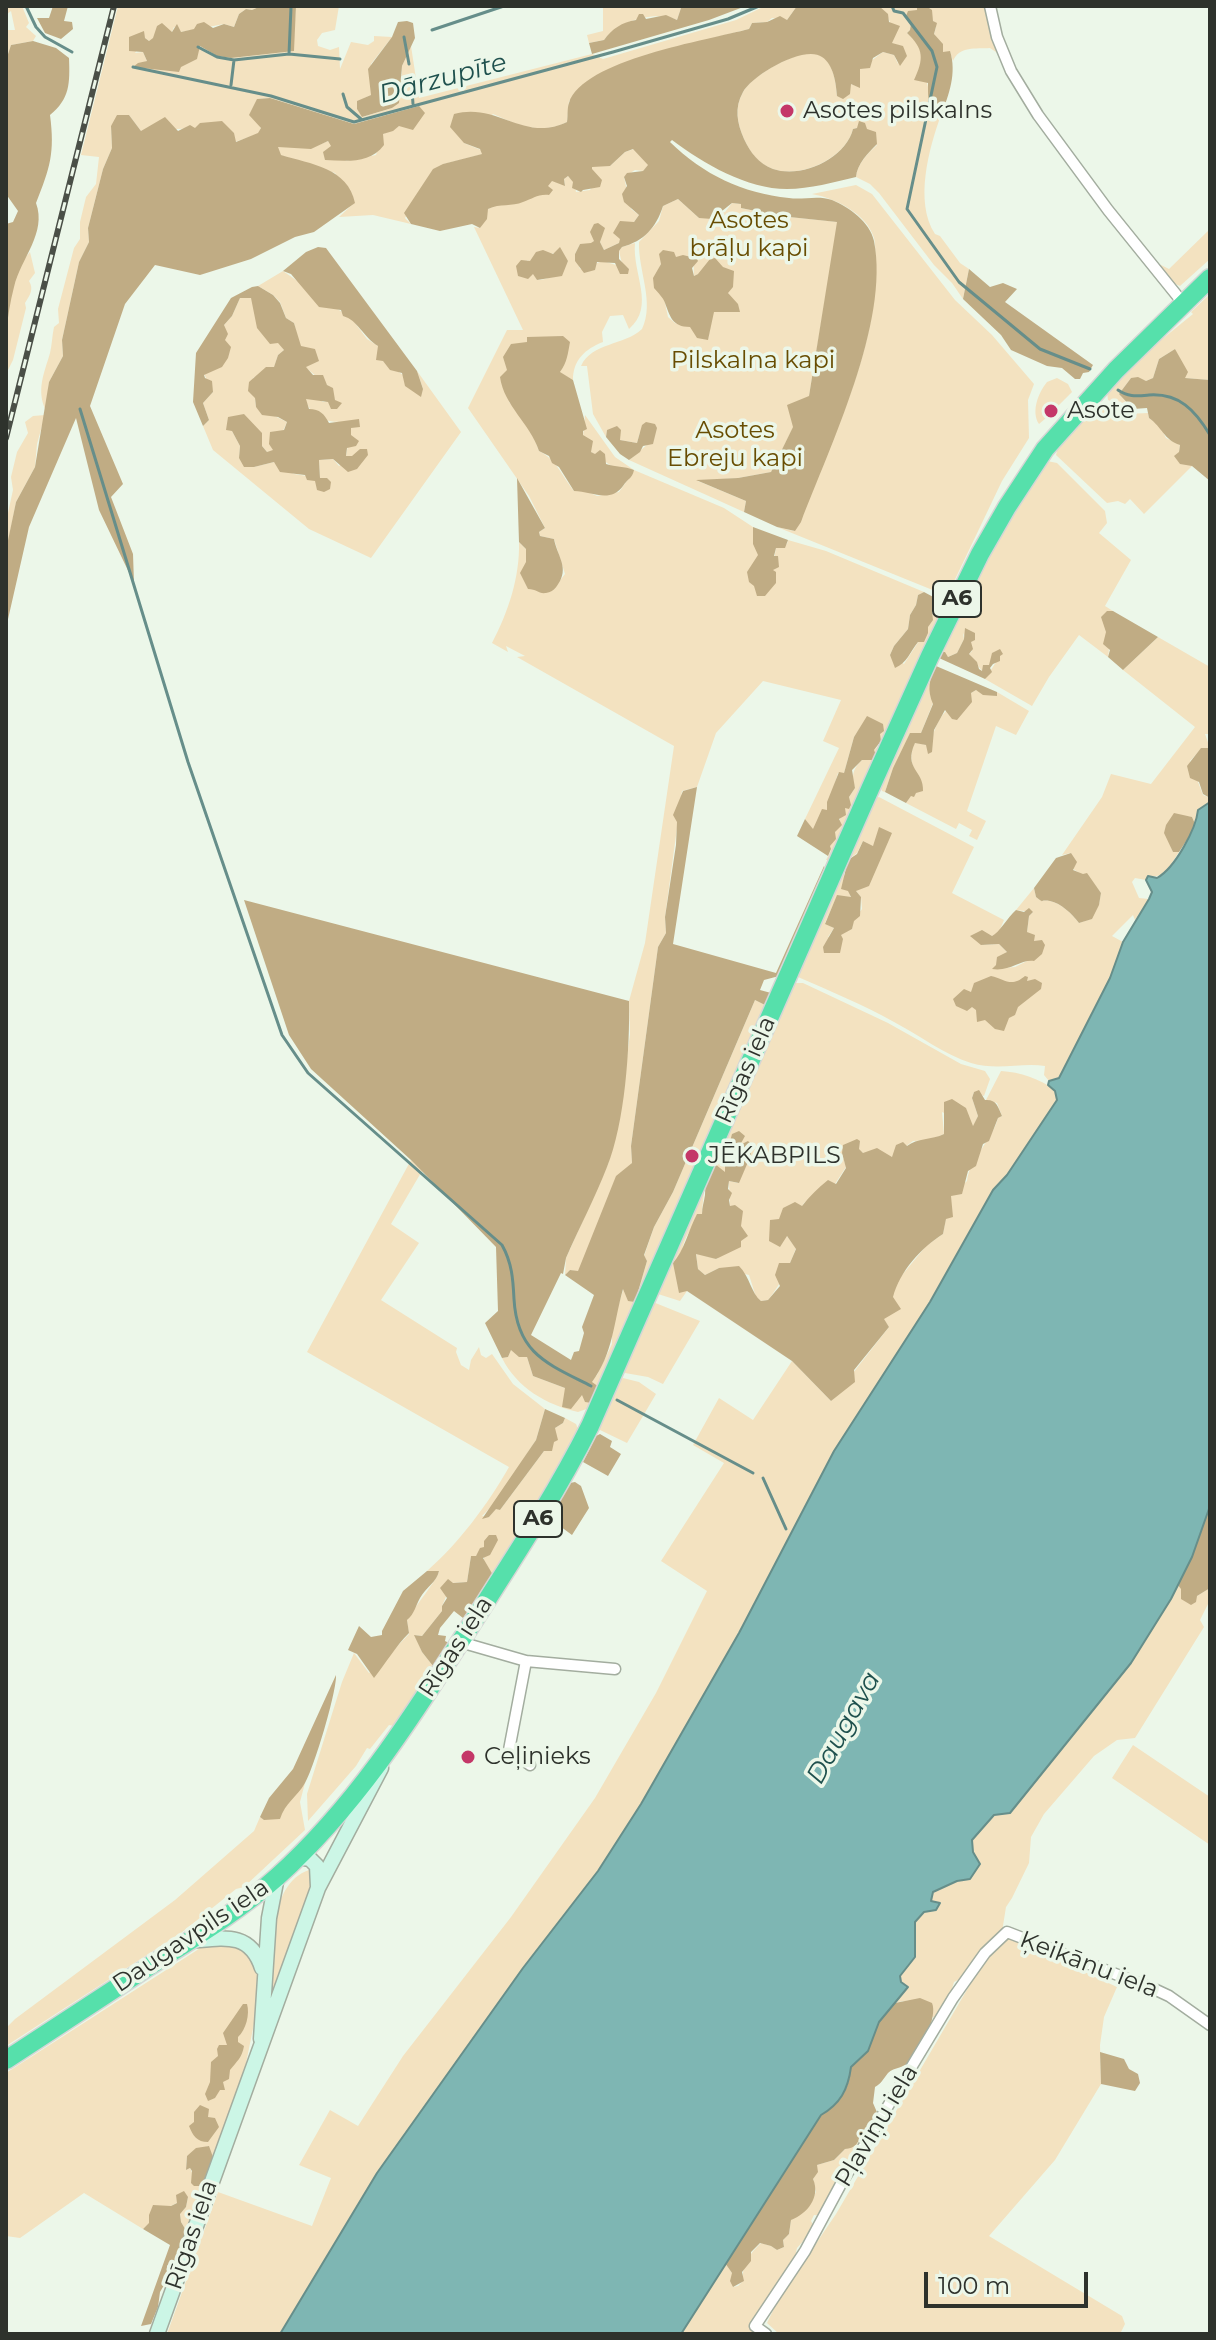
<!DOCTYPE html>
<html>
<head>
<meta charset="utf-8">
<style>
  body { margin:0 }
  #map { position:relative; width:1216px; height:2340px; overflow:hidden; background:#ecf7e9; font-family:Montserrat,sans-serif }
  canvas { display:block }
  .frame { position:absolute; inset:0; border:8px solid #2e322c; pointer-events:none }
  .scale { position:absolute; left:924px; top:2272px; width:164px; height:36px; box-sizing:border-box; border:4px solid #2e322c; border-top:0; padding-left:10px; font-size:24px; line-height:28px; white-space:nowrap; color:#2e322c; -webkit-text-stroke:6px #ecf7e9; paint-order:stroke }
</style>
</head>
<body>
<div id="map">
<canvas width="1216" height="2340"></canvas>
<div class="frame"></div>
<div class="scale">100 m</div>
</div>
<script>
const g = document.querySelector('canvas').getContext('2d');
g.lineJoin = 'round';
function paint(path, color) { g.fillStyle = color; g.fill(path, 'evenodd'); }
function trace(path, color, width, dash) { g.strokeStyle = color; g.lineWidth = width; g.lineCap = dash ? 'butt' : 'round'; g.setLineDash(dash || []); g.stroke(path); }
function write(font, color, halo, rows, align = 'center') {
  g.font = font + ' Montserrat,sans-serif'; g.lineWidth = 7; g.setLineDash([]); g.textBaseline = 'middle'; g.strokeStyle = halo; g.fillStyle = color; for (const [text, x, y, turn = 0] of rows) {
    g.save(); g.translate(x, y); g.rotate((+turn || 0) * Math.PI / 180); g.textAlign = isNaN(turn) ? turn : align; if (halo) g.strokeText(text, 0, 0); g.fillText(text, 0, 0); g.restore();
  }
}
paint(new Path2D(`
  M6,6H22L29,23L26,27L36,36L33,41L11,45L7,57L6,72V35L7,30H15L11,11L6,15Z
  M118,6H261L252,10L246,9L239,14L234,27L224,24L181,32L174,27L172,32L168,30L149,41L145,38L135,53L143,52L147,61L134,66L197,51L200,46L217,56L231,58L293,51L296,6H339L335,30L322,33L317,40L318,46L330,50L339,47L340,69L351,42L368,45L374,41V36L392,37L371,64V95L357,102V109L363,117L392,108L401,95L402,66L411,46L419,98L592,54L603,59L736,20L765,6H797L787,20L772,18L767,22L752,23L749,29L646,55L569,101L567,122C541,135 519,126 493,114L464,143L481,150L483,154L444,164L405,218L411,224L373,215L339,217L354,203L335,173L280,155L277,146L311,148L328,141L346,161L376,155L383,134L399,126L419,106L354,124L270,98L257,99V122L261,128L258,134L235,142L195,128L141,131L129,115L111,126L112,148L103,169L88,228L89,242L79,262L62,340L63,356L49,382L46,411C36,390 44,374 50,353C52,345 52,336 54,327L59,323L58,309L74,248L80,239V222L86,197L96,184L99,157L81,155Z
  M603,6H677L681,8L677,20C655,10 618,21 604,40L589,43L587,35L603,31Z
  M879,6L918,8L910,30L907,33L919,44L933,111L941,115C929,148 914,202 935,234L940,236L960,263L969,269L963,299L952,283L934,265L879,193L870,184L856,177C857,164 868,153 877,145L857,128L853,129C846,158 801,179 773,169C758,164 750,152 744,139C737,123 734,108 743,92C752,75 805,44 822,56C834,64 836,84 837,96L851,84L860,87V69L883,52L894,55L898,64L895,45L891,43C895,30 889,15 879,6Z
  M926,6H987L999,54L990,48C976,49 959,46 953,61L950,52H943L934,34L936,27Z
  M634,149L649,165L643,171L635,170L624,177L631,209L639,215L619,243L604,250L600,242L601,234L591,244H580L575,254L580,269L603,261L629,269L622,264L619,251L622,247L635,243C632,274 656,306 629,329L623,315L610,316L602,332L603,342C585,349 573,360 573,380L560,373L563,336L527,342L507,370L509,402C522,413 534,435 539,451C557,460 562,476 574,491H586L597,496L619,492L629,478L591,452L583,436L585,415L615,457L634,470L724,508L753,527L755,539L772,570L776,548L787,544L788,540L826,551L924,592L918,595L916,605L910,615L908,629L894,646L890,655L904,664L928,627L937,599L942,604V610L830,860H826L831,850L830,846L844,808L850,804L849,797L855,788C847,765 865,760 879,745L880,734L875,722L865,721L854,737L844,773H838L827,811L813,830L805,819L839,748L823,741L841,700L763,681L716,733L697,787L682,791L665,917L666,933L658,947L631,1146L632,1163L578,1272L570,1270L565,1275L566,1258L608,1164L618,1125L630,1034L629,1001L645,943L674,746L517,657L525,656L506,646L508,652L492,643C508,613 520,577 519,542L526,549V562L558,583L565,574L554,539L540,536L539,532L545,528L529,496L468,408L507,330H523L474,227L480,228L488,209C515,196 529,210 552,180L565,185L564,179L568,176L574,182L576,192L590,190L598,178L591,169L592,166H610L625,152ZM556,253L568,261C562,272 550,280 537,280L527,260L530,262L535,257Z
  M856,185L872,194L955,300L992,335L1034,384L1028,400L1029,438L1002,481L948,594L940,593L777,527L794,531C826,453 880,347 875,263C875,255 876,246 874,238C867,214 835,198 812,194Z
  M678,199L699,218L725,212L732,203L741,204V208L780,216L838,222L809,396L771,472L738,478L698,481L746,501L744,512L629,460L648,444L640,432L637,443L620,440L607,430L606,437L593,414L587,366H581C592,342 624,346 642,329C655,302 638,271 639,242L659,221L663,206ZM693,251L694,276L698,274L728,293L730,297L713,311L708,339L691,327L675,323L668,317L658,270L661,264L691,258Z
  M1210,229V259L1180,286L1173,283L1159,264L1169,269Z
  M30,252L35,273L29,281C34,289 30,295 25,303L26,308L13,360L6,374C6,341 5,276 30,252Z
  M283,271L352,319L367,339L378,346L383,361L423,389L417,371L461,432L371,558L309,529L213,450L203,426L209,420L203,403L213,392L204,374L225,340L224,325L232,316L240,298H251L284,350L278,355L274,368L253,378L256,407L287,422L274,451L267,452L262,446L232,431L240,446L239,458L254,467L274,462L294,474L320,478L319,460L333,459L339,466L352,456H346L351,428L347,422C328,423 312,419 305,399L317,398L323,402L335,400L327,385L305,367L294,323L286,318L280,302L273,295L258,286Z
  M1210,294V380L1185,378L1175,349L1159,359L1153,378L1146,381L1131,378L1119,394L1133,409L1108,400L1107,392L1150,349L1193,314L1191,312Z
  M1057,378L1068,384L1072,392L1058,406L1055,404L1044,415L1046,418L1039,424C1031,412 1038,393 1047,382Z
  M1100,404L1125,414L1148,413L1149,418L1160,426L1166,438L1180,445L1179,452L1192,466L1144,514L1130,499L1125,504L1118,501L1107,503L1056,455L1058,447L1096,405Z
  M45,415L37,444L35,467L16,502L8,543L6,522L13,490L11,477L17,452L28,433L25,422L33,416Z
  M1047,461L1057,463L1105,511L1107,523L1099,533L1131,560L1105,606L1113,611H1107C1106,626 1111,645 1108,657L1079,635L1049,677L1032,706L985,679L1000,656L982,671L969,654L972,651L963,633L964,639L957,653L948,657L942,652C973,587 1005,521 1047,461Z
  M1158,637L1210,667V734H1205L1210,748L1201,749L1190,761L1203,795L1210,798V802L1198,810L1196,826L1192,817L1179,816L1168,838L1173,852H1179C1170,865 1166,879 1148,876L1146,880L1135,878L1132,882L1139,898L1149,899L1135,920L1133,915L1112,936L1123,942L1110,978L1059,1078L1049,1081L1044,1075L1045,1066C1023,1062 998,1071 971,1063C945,1055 919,1035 894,1022C864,1005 830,991 798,977L843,871L851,898L837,896L825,923L834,928L828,937L852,929L853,921L862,909L861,897L856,891L877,839L873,847L863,841L857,853L848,860L876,798L879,797L974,847L952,893L1004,920L998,934L992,936L986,934L981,945L999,944L1007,952L993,969L1015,967L1029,960L1033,941L1027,932L1029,916L1033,912L1016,910L1034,888L1036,897C1048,905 1037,899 1050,901C1061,903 1072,914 1079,923L1091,919L1099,904L1101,893L1091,880L1073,869L1071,853L1062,855L1102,797L1111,774L1151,784L1195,727L1123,670Z
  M931,676L933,703L921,733L910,734L893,768L885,792L882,791L880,786Z
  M976,690L997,696V692L1029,711L1016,735L996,726L967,811L986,821L977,840L969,836L972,830L959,823L956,829L906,803L919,783C914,766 907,760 915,742L930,746C938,712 948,707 976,690Z
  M795,983H803L888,1023L961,1064L985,1071L990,1079L984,1096L974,1092L972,1098L978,1116L973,1127L942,1112L944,1134L931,1140L913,1141L892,1157L863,1153L849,1144L842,1153L846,1167L835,1184L804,1203L786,1235L796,1248C789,1267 781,1284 768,1300L761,1301L756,1297L749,1275L719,1268L705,1275L698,1269L696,1253L717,1259L740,1226L730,1206L729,1181L738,1183L751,1155L742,1145L739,1146L725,1162V1173L712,1168L780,1013Z
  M755,1000L765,1005L592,1407L578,1412C547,1405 517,1388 502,1358L508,1357L511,1349L527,1357L533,1376L565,1388L566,1392L582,1394L597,1375L612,1344V1326L624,1287L639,1288L647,1261L644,1256L654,1227L673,1192Z
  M1001,1071C1020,1072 1040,1079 1055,1090L1057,1100L1007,1175L993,1190L930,1302L834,1451L739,1633L641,1804L598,1871L523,1968L377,2173L280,2334H167L218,2192L312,2226L331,2178L299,2165L330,2110L358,2126L403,2056L511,1917L595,1798L656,1693L707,1591L661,1561L724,1463L693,1445L719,1398L753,1420L792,1361L831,1401L889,1327L883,1319L898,1280L926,1246L943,1234L950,1196L967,1181C970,1157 992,1141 998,1118L1002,1116L997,1103L986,1100Z
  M411,1160L422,1171L391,1224L419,1243L381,1300L457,1348L456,1352L461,1365L469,1370L471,1360L479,1347L481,1355L486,1358L492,1354L513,1384L545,1409L536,1440L495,1503L482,1516L489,1517L496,1508L500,1510L544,1451L555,1428L563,1423L565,1418L576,1424L578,1429L557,1471L493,1575L484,1563V1547L476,1556H471L467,1582L452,1583L442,1606V1611L422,1636L415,1635L422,1652L433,1666L394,1726L389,1725L370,1749L367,1748L356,1766L308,1821L307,1794L342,1682L354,1653L369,1673C386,1661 395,1648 409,1634L407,1620C413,1609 438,1579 439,1571H427C459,1543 488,1504 509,1467L307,1352Z
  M704,1183C705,1194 702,1203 702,1215C677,1244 679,1255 687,1291L680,1301L658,1294Z
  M653,1302L700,1321L663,1384L648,1377L625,1373L624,1368Z
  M623,1378L639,1382L656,1394L627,1443L600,1430V1427L620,1380Z
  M1178,1585L1197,1596L1210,1588V1600L1200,1620L1204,1627L1135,1738L1117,1740L1094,1756L1044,1814L1031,1837L1029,1863L1012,1898L1006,1907L1002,1932L966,1976L954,1982L949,1999L925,2039L927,2028L934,2018C918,2004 917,1997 895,2003L908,1987L901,1982L899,1976L915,1957V1922L931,1901L933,1891L957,1881L970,1879L971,1840L994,1815L1034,1783L1131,1663Z
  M1133,1745L1210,1797V1845L1112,1778Z
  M305,1783L300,1802L305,1830L244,1887L236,1889L181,1933L6,2046V2028L15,2019L175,1900L254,1831L260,1817L265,1820L284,1806Z
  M309,1870L314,1874L311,1888L271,1994L269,1993C272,1957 267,1884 309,1870Z
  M1009,1937L1117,1987L1104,2017L1100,2045L1101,2084L1055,2160L989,2236L1122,2316L1125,2324L1120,2334H779L767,2323L779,2298L836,2214L975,1976L991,1954Z
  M205,1945H243L258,1973L256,2014L245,2068L213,2157L208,2146L187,2156L186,2170L190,2168L198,2186H203L187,2232L181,2222L180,2213L186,2207L188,2197L171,2206L143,2229L84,2193L20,2238L6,2236V2073Z
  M866,2131H872L822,2216L814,2215L811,2221L815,2228L797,2248L794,2262L751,2325L757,2334H681L725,2263L732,2273L733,2287L738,2286L743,2281C741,2266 750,2253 761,2243L771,2246L777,2250L784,2247L783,2240L789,2234L791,2220L808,2206L816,2192L813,2179L817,2165L834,2160L845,2149L858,2143L861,2135Z`), '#f3e2c0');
paint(new Path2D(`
  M53,6H68L64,21L72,22L73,29L61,39L45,33L37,18H49Z
  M261,6H296L294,51L231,58L217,56L200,46L197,59L181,67L179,72L133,67L138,63L147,61L143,52L129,51V37L144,31L145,38L149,41L153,38L157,26L162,23L172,32L177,24L181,32L194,29L197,24L204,22L213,28L224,24L234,27L239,14L246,9L252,10Z
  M677,6H746L709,20L592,54L589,43L604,40C612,29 622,22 636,20L639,14H643L646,19L666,15L677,20L681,8Z
  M797,6H879L888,14L889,22L900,26L892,43L903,46L907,56L900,66L894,55L883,52L873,58L870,68L860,69V88L851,84L850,94L843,99L837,96C836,84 834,65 822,57C805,44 752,75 743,92C734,108 737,123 744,139C750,152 759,164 773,169C802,179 846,158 853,129L857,128L859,121L865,123L867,129L876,132L877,144C868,153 857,164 856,177C834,182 810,189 787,189C747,189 704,164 672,140L670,142C704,175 742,193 789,198C803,200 818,195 832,200C849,207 870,222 874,241C890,322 830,446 801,522L795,531L777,527L744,512L746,501L696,480L738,478L771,472L793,427L787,405L809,396L837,222L780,216L741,208V204L732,203L712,219L699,218L678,199L663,206C656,228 644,241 622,247L619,251V259L629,269L628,274H620L615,263L597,262L595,270L584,273L575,261V254L580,244L591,243L594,241L590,232L594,224L598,223L605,228L600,242L604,250L619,243L620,239L613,233L620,221L634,222L639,215L624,202L622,194L627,186L624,177L627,173L643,171L648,165L633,149L625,152L610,166L592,167V169L602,180L600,187L583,190L581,192L572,188L573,182L568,176L564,179L565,186L552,181L548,186L553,190L549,195C537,194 533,199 523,202C512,207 500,203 488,209L487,219L480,228L472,224L440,231L411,224L404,213L433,169L443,164L482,154L480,149L464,143L450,127L454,114C498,102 524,143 567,122C568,116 567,108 569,103C582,60 708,40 749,29L752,23L767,22L780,16L787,20Z
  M917,6H926L932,10L933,21L937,23L934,34L943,44V52L950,51C957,73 949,95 941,115C927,107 928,98 928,83L914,80C924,59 924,49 907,33L910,30L911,24L906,16L908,11L917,10Z
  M407,21L413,23L415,38L402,66L399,103L392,108L362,117L357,109V101L371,95L368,69L392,37L398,22Z
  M33,41L56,48L69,58C70,83 70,99 50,115C55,153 50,168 36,203C47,233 21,258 14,287C10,302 8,317 6,332V224L13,222L18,211L6,194L7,57L11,45Z
  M270,98L354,124L419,106L425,113L413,130L399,126L393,131L383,134L384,145C370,164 347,161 325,160L323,152L331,146L328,141L311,149L278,147L281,155C311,164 348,168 355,203L314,232L295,237L251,259L200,275L155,265L125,304L90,406L123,484L111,497L133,554L134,583L99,510L76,418L29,527L6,628V550L16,502L35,467L49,382L63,356L62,340L79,262L89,242L88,228L103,169L112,148L111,126L117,115H129L141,131L165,117L178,131L190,125L195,128L200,123L222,121L234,133L236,142L258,133L261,128L249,115L257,99Z
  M318,247L326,248L417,371L423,389L421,397L405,386L402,373L390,370L383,361L376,360L378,346C363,337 358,320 343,316L341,310L319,307L291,274L283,271L306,252Z
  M560,247L568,261L562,276L537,280L533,274L528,279L518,276L516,266L521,260L530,261L536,252L543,250L553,254Z
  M663,250L674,252L676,257L683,255L691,257L693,251L698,261L692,268L694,276L698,274L710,259L715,258L723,267L734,271L733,287L728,293L738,304L740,312H714L708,340L697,338L690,327C672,327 670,316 665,303C663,297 658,293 654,288L653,278L661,264L659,254Z
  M969,269L990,287L1003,283L1017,289L1005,302L1093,365L1089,372L1083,373L1080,379H1075L1062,368L1047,366L1011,350L1001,335L963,299Z
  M258,286L273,295L280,303L286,318L294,323L301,346L315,349L319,361L306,367L313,375H323L327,385L333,388L335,400L342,403L337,409H331L328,402L306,399L309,409C320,409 324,414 329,423L359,419L360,427L351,428V435L359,441L356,446L347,448L346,456H352L360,449H367L368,455L357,469L348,472L333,459L319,460L320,478H327L331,482L330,489L324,492L317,490L315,481L307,480L305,475L280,472L274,462L254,467H244L239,458L240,446L232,431L226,430L228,417L244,414L262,433V446L267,452L273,450L269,444L270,432L284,430L287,422L278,417L262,415L256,407L255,398L248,391L249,382L266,367H274L278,355L284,350L278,343L270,344L257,328L251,298H240L232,316L224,325L228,334L225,340L231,347L228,358L222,367L204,375L205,378L212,381L213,392L203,403L209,420L203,426L193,402L196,353L231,298L252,287Z
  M563,336L570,342C568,353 567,363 560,372L573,380L587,429L583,431V435L593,441L591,452L595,454L600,450L605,454L606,464C616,467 624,466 634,470C632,479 628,478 623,486C610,504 591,491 574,491L559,467L552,463L549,456L539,451C530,423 504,406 500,377L507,370L503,357L511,344L527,342V337Z
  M1175,349L1188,372L1185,378L1210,380V481L1192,466L1180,464L1174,456L1179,452L1180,445C1164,440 1162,427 1149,418L1147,408L1133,409L1119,394L1131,378L1138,377L1146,381L1153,378L1159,359Z
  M646,422L655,424L657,428L653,444L643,446L640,452L629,460L620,454L606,437L607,430L617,426L621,430L620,440L637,443L642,425Z
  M517,478L545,528L539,532L540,536L554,539C557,555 568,566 560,581C556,587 555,591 546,593C538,594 537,589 528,589L520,573L526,562V549L519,542Z
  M753,527L788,540L785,548H776L774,556H778L779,567L773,570L776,572V583L765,596H757L754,586L749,582L747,572L758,555L753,544Z
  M924,592L937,599L932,612L933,620L928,627V633L924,642H918C910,652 907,663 895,668L890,655L894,646L908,629L910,615L916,605L918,595Z
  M1107,611H1113L1158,637L1123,670L1108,657L1110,650L1103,644L1106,632L1101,617Z
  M965,628L975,633V640L971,642L973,649L969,654L977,662L979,669L982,671L983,665H989L992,653L1000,649L1003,654L1000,656V661L993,664L990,668L992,672L985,679L939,658L942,652H945L948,657L957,653L964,639Z
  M936,666L997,692V696L983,695L976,690L971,693L972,702L957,720L952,719L945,710L934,730L932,752L928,754L926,745L915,743C903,769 924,770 923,791L916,793L914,797L911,796L906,803L885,792L893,768L910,733H921L933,704C927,690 929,679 936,666Z
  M867,716L883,724L884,731L880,734L881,741L874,750L876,755L872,760H862L852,770L855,788L849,797L851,805L849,809L845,808L846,815L839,819L842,825L835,832L836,839L830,846L831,849L828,856L797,836L805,819L813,829L822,809L827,810V802L839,772L844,773L854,737Z
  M1201,748H1210V798L1203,794L1199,782L1190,778L1187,766Z
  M697,787L673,944L776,973L824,866L825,869L779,976L764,980L760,990L771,993L765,1005L755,1000L673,1192L654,1227L644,1255L647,1261L635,1302L628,1301L623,1289C614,1321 613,1354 592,1382L599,1387L592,1403L585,1402L582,1395L571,1409L562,1407L565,1388L533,1376L527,1357H519L511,1350L508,1357L502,1358L485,1323L498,1311L496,1247L411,1160L311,1069L289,1035L244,900L629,1001C630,1048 625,1123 607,1167C595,1198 579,1228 566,1258L563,1274L561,1273L531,1335L571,1360L574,1352L579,1351L584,1333L582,1327L594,1295L565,1275L570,1270L578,1271L616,1176L632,1163L631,1146L658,947L666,933L665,917L676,845L677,822L673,815L683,791Z
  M1174,813L1192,817L1196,826L1179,852H1173L1164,833L1166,825Z
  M879,827L892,833L869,886L856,891L861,897L860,916L854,921L852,929L841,935L843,939L840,953H824L823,947L834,928L825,924L837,895L851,897L848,891L841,889L848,860L857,854L863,841L873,846Z
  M1071,853L1077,862L1073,870L1083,874L1087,873L1101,893L1099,905L1092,919L1079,923C1072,914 1061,903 1050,901C1037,899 1047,905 1036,897L1034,888L1056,858Z
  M1029,908L1033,912L1029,916L1027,932L1035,935L1034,941L1042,940L1045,945L1042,954L1034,961C1021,959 1010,972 992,969L996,965L997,957L1007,952L999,944L981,945L970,936L982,930L992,936C999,933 1008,917 1016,910L1024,912Z
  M991,976C1005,979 1011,988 1025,976L1028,977L1027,981L1035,979L1042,983L1041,989L1018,1007L1015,1015L1009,1018L1004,1031L995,1029L985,1020L977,1022L976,1010L972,1007L967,1011L956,1006L953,999L964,989L971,992L974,983Z
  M979,1090L985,1100C996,1099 998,1106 1002,1116L998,1118L989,1141L983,1144L976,1166L968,1171L962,1194L951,1196L953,1217L946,1219L943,1234C921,1248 900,1271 893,1297L901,1309L884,1319L889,1327L854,1370L855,1382L831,1401L792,1361L687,1291L679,1293L673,1263C684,1251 689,1229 697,1214H702C702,1207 704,1202 705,1195C706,1181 704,1175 715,1164L725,1172V1162L720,1153L728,1149L732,1134L739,1131L745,1136L740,1145L748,1141L751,1144V1155L739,1183L729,1181L728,1189L732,1193L729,1200L730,1206L735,1205L743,1211L741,1226L748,1236L741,1241V1247L716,1259L696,1254L698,1269L705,1275L719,1268L739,1266C750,1277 751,1293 761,1301L768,1300L780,1286L775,1275L779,1263H790L796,1249L787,1236L780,1247L769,1241L770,1220L779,1219L783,1208L795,1202L802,1206C810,1196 818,1188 828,1180L836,1184L846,1168L842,1153L843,1145L857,1139L860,1141L859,1149L863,1153L877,1148L892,1157L896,1145L903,1142L907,1146C917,1138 932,1140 944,1134V1102L952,1099L966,1108L973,1126L978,1116L972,1098L974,1092Z
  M545,1409L565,1418L563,1423L555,1428L558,1440L554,1442L552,1451H544L500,1510L496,1509L489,1517L482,1519L536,1440Z
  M600,1434L612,1441L610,1447L621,1454L608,1476L583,1462L596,1436Z
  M575,1482L581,1486L589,1508L572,1535L549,1518L570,1483Z
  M1210,1506V1588L1197,1596L1196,1602L1191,1605L1181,1599V1589L1178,1585L1192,1557Z
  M489,1535H496L498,1540L490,1555L483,1558L493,1575L463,1618L454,1611L440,1628L438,1635L446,1636L445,1641L449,1643L433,1666L422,1652L414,1635L422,1636L442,1611V1606L447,1598L440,1588L448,1579L453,1583L467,1582L471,1556H476L480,1548L484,1547V1541Z
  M427,1571H439C437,1582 426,1587 420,1598C415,1607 415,1613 407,1620L409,1633C395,1647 386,1663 374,1678L357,1654L348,1650L359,1626L371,1637L382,1635V1631L403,1591Z
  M336,1675C337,1691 314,1768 305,1783C297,1797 285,1803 280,1819L264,1820L260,1817L269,1798L293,1769Z
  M920,1998L932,2003C938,2017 921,2050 911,2061C905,2068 894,2067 888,2073C883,2079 882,2083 875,2087L873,2103L879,2117L872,2131L861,2135C858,2144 855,2148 845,2149L834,2160L817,2165L818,2172L813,2179C821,2197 807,2214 791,2220L789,2234L783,2240L784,2247L777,2250L771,2246L760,2243L751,2252V2261L742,2272L744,2281L733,2287L730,2281L732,2273L725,2263L821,2115C840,2104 849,2090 851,2067L868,2051L878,2022L895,2003Z
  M243,2004H247C250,2014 246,2030 238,2037V2042L244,2046C242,2058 237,2061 230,2070L229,2079L223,2082L225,2090H220L215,2098L208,2101L205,2094L210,2082L211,2062L218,2056L217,2049L219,2045H227L223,2033Z
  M1100,2052L1124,2059L1129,2069L1138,2074L1140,2083L1135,2091L1101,2084Z
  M200,2105L209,2109L208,2117L215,2118L219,2127L208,2142C197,2142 193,2136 189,2126L194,2122V2112Z
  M209,2146L213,2157L203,2186H194L191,2183L192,2171L190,2168L186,2170L187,2156L196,2148Z
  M184,2191L188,2197L186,2207L180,2214L181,2222L187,2232L176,2262L172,2260L167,2266V2280L160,2292L158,2307L151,2324L141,2326L170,2245L143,2229L149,2223V2215L153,2205L171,2206L177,2203L176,2195Z`), '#c0ac84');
const water = new Path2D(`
  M1210,802V1506L1192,1557L1171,1599L1131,1663L1010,1813L994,1815L972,1840L973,1852L980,1864L970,1879L957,1881L933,1892L931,1901L940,1903L936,1910L924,1912L915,1922V1957L900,1976L901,1982L908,1987L879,2022L868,2051L851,2067C848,2090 840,2104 821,2115L681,2334H280L377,2173L523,1968L598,1871L641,1804L739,1633L834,1451L930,1302L993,1190L1007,1175L1057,1100L1055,1091L1048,1085L1049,1081L1059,1078L1110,978L1123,942L1149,899L1152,892L1146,880L1148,876L1157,878C1175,868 1196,829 1198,810Z`);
paint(water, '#7eb6b3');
trace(water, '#668e8a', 2);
trace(new Path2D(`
  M26,6L36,27L45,37L72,52
  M892,6L894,11L903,13L932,51L937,67L907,209L959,282L1040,349L1090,369
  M432,30L504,6
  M404,37L409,64
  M198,47L217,57L234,60
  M289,54L291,7
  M133,67L271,96L354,122L613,52L728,19L759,6
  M411,76L413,104
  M231,85L234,60L289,54L340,59
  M343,94L347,107L361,119
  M1118,390C1128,397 1136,396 1149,395C1179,393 1195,410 1210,435
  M80,409L188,762L282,1035L308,1073L502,1245C512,1263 513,1279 514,1299C517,1354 548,1364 591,1386
  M617,1400L753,1473
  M763,1478L786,1529`), '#668e8a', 3);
const street = new Path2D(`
  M990,6L997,37L1011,71L1038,115L1108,210L1183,303
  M460,1642L526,1661L615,1669
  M526,1661L509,1750L530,1765
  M766,2334L755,2326L805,2251L841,2184L953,1998L985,1953L1007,1932L1154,1989L1169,1996L1210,2025`);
const secondary = new Path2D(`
  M298,1857L310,1859L317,1866L318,1887
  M190,1941C223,1938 250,1931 262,1968
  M261,2039L269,1918L277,1877
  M157,2334L318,1888L381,1768`);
const highway = new Path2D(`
  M6,2060C53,2029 101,1998 148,1967C192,1939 238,1912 277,1877C356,1806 412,1717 469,1628C511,1562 555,1496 590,1426L870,789L930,656L980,554L1007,507L1045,449L1116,370L1210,278`);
trace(street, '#a3ad9f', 13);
trace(secondary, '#a3ad9f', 17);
trace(highway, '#d5d6d5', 21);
trace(street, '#fff', 10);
trace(secondary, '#ccf6e6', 14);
trace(highway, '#56e0ab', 18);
const rail = new Path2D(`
  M6,438L114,6`);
trace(rail, '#4a4f47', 6);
trace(rail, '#ecf7e9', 3, [9]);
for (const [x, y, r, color] of [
  [787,111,8,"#c43768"],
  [1051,411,8,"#c43768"],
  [692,1156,8,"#c43768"],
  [468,1757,8,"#c43768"]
]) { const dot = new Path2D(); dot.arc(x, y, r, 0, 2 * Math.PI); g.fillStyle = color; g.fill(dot); trace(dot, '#ecf7e9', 3); }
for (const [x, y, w] of [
  [957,599,48],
  [538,1519,48]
]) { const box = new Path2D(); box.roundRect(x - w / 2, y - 18, w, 36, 6); g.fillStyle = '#ecf7e9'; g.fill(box); trace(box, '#2e322c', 2); }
write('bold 22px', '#2e322c', null, [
  ["A6",957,599],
  ["A6",538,1519]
]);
write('24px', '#2e322c', '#ecf7e9', [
  ["Asotes pilskalns",803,111],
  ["Asote",1067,411],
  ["JĒKABPILS",708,1156],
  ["Ceļinieks",484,1757]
], 'left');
write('24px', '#684d02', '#ecf7e9', [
  ["Asotes",749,221],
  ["brāļu kapi",749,249],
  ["Pilskalna kapi",753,361],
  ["Asotes",735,431],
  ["Ebreju kapi",735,459]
]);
write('24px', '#2e322c', '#ecf7e9', [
  ["Rīgas iela",746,1070,-66],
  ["Rīgas iela",456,1647,-57],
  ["Daugavpils iela",191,1936,-34],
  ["Ķeikānu iela",1089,1965,21],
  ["Pļaviņu iela",877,2126,-59],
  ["Rīgas iela",192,2235,-71]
]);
write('italic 26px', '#1f514e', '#ecf7e9', [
  ["Dārzupīte",443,79,-15],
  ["Daugava",844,1728,-61]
]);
</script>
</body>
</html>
